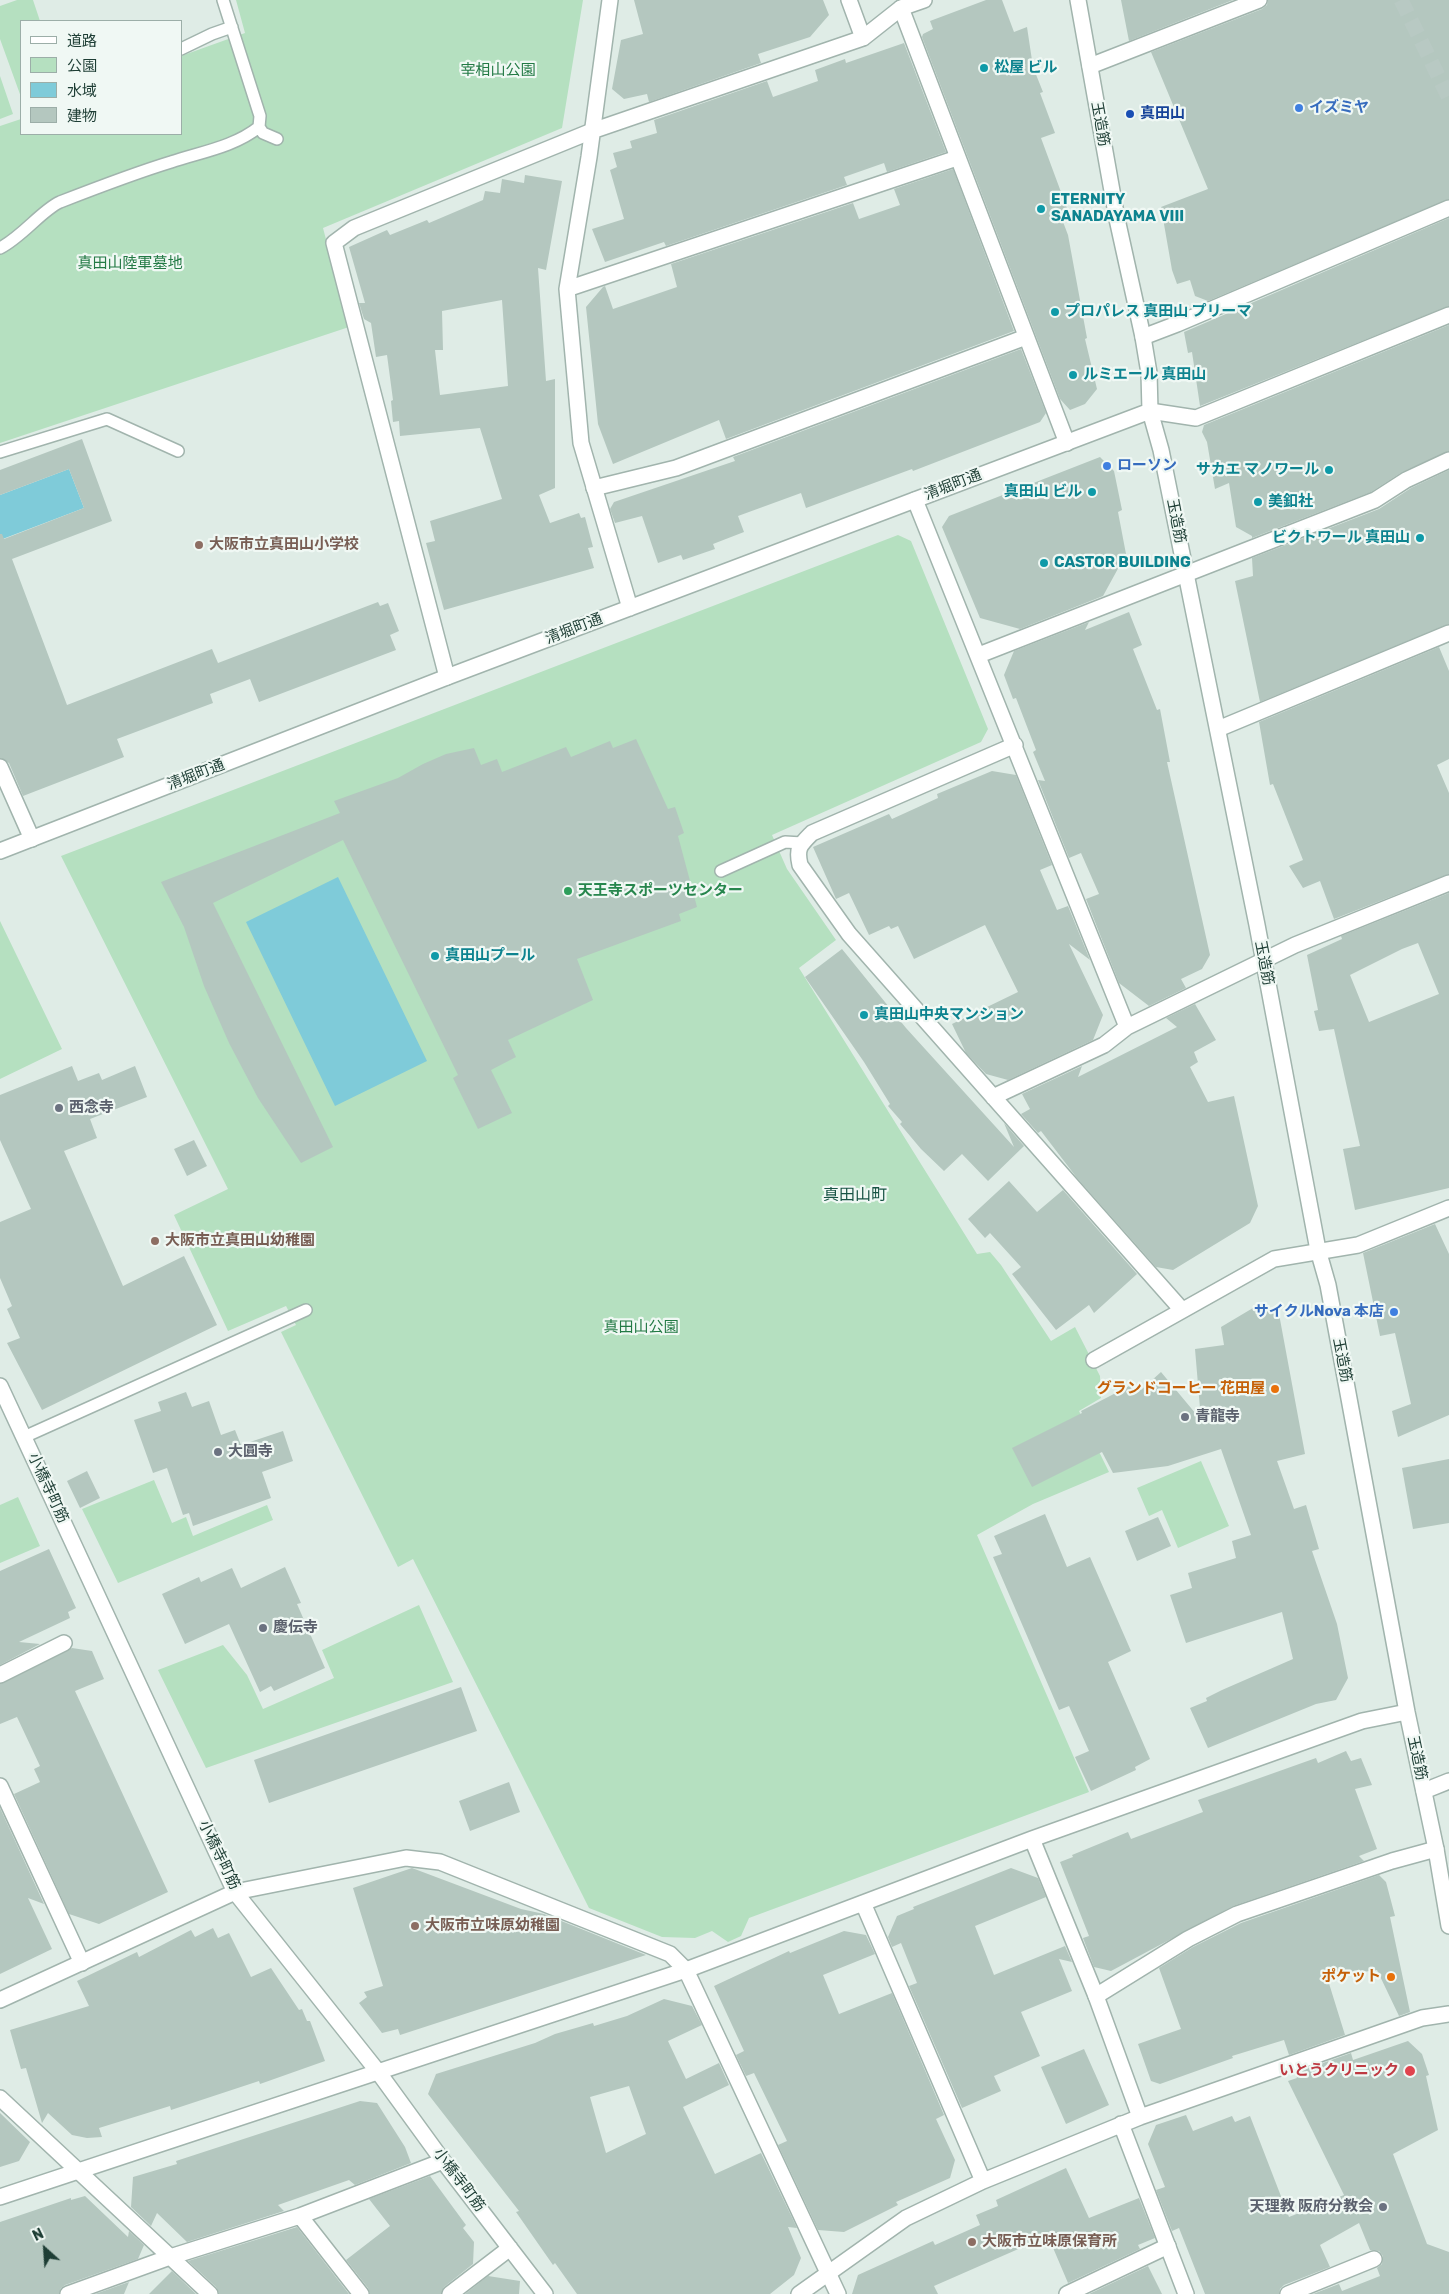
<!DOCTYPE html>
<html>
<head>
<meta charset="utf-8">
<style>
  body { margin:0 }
  #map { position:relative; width:1449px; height:2294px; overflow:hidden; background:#dfece6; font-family:Rubik,"Noto Sans JP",sans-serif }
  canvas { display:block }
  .legend { position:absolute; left:20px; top:20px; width:162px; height:115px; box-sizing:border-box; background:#f0f8f4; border:1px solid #9caea8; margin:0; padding:6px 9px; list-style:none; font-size:15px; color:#1e3e35 }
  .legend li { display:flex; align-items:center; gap:10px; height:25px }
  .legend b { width:25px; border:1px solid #9caea8 }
  .north { position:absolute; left:20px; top:2224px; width:50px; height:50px; -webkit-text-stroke:4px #f0f8f4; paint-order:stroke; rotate:334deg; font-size:14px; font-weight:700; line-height:20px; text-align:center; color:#1e3e35 }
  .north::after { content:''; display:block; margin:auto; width:18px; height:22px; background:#1e3e35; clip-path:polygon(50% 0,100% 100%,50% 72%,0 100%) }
</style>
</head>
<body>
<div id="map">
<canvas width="1449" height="2294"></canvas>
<ul class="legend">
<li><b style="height:6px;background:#fff"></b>道路</li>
<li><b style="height:14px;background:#b5e0c0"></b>公園</li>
<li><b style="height:14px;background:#7fcbd9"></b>水域</li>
<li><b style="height:14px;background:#b4c7bf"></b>建物</li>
</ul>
<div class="north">N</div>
</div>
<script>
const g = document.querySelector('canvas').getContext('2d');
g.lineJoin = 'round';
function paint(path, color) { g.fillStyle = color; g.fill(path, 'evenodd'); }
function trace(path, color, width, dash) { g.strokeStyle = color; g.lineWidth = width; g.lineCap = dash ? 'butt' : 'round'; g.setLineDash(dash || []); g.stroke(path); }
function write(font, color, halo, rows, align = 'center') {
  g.font = font + ' Rubik,"Noto Sans JP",sans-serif'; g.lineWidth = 4.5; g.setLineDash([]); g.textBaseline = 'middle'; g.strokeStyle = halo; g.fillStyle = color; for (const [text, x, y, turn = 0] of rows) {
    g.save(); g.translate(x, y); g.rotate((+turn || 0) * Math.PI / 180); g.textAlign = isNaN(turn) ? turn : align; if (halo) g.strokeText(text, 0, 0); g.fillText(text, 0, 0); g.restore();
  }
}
paint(new Path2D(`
  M17,0H33L40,21H21V97L0,39V6Z
  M236,0H583L562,128L323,228L349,327L0,443V126L21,119V134H181V56L245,33Z
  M0,76L13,114L0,119Z
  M898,535L911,541L988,729L981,742L772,835L787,869L836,940L799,968L977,1254L990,1252L1001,1265L1051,1341L1075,1327L1100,1376L1101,1398L1079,1411L1109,1472L1033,1504L977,1535L1089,1792L749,1918L741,1936L728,1942L712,1931L695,1938L662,1937L589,1908L413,1559L398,1567L281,1332L296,1325L286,1306L228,1331L174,1215L228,1189L61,856Z
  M0,921L62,1049L0,1079Z
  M1201,1461L1229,1526L1178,1548L1162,1510L1149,1516L1137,1488Z
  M154,1480L172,1523L186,1517L193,1536L267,1505L273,1520L118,1583L82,1509Z
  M18,1497L40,1546L0,1563V1505Z
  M419,1605L453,1682L206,1768L158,1670L223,1645L247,1675L263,1709L334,1678L322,1650Z`), '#b5e0c0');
paint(new Path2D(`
  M69,469L84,508L0,540V495Z
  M338,877L427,1061L335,1106L246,922Z`), '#7fcbd9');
paint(new Path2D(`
  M634,0H823L829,15L810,37L758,54L761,63L649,102L647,94L624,99L612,89L621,40L643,34Z
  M986,0H1002L1014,32L1027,27L1033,67L1043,92L1040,93L1055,133L1041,138L1068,211L1060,214L1068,235L1087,338L1085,339L1097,389L1085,404L1070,410L1060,399L922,37L923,34L933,29L930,21Z
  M1121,0H1233L1129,41Z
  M1268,0H1449V199L1208,301L1195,296L1190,280L1177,284L1172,270L1161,207L1208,189L1151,52L1262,9L1267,5Z
  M904,43L946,152L887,172L884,163L844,177L847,185L666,246L664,242L605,262L592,229L624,219L610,170L617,167L613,153L632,148L630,141L657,133L654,120L767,81L773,97L818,81L815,70L845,59L846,63Z
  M953,169L1014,331L726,439L719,420L613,464L598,424L586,307L603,287L605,286L613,309L677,287L671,264L853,203L859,219L900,205L894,189Z
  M525,175L562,181L546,270L538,268L546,381L555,379V488L539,495L550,523L579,513L581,518L585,517L593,547L588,548L594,568L444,610L426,543L435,541L430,521L502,499L480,428L400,436L399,421L393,422L391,401L393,400L387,355L376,357L371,323L364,319L359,303H365L349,247L387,230L390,235L427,220L429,223L483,200L485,191L500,193L502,179L524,183ZM502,300L508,386L440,395L435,350H443L442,311Z
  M1449,218V306L1200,406L1192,352L1188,353L1184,332Z
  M1449,325V451L1402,472L1371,492L1252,538V536L1236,527L1229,483L1215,489L1207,442L1202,432L1204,425Z
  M1021,349L1046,413L1040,422L913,471L912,469L806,508L801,493L738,516L744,532L713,544L715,549L683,560L681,555L658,563L642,516L615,523L610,509L614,502L735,461L733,457Z
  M82,439L112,521L12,559L67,705L212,649L218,663L378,602L380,606L388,603L399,631L390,635L396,650L259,702L250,679L210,694L213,703L117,739L124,757L23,796L9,763L0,758V534H2L4,539L84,508L69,469L0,495V470Z
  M1100,457L1114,471L1122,510L1118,512L1126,554L1103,596L1020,629L980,618L942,527L949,516Z
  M1449,470V624L1260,702L1235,581L1253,576L1252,558L1379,509L1411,488Z
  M1129,612L1142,645L1133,649L1157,710L1160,709L1170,762H1167L1210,955L1202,969L1181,979L1186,988L1149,1006L1119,983L1086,899L1099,894L1081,853L1069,858L1038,780L1045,781L1033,752L1036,750L1016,698L1013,699L1004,675L1014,651L1089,622L1085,630Z
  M1439,647L1449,671V759L1437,765L1449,793V874L1334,919L1320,881L1303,888L1289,866L1303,860L1273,784L1270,785L1259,722Z
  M636,739L668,809L675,807L684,833L678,836L697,907L679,914L681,921L577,959L593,1000L508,1040L516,1057L491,1070L512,1113L478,1129L453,1078L458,1075L343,840L213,903L333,1147L301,1163L258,1098L229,1043L204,986L184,927L161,882L340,813L334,801L398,778L423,764L446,754L474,748L481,765L497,759L502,772L566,747L571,757L610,741L613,748Z
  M992,771L1016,775L1052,865L1040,870L1057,910L1068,906L1090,960L1069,944L1103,1015L1093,1040L1008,1080L986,1074L966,1053L952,1024L1018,992L985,925L914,959L898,926L891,929L889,926L869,935L849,893L836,899L813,847L889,814L892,819L938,798L937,794Z
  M1449,893V1188L1355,1210L1343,1149L1360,1146L1334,1029L1319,1031L1314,1011L1318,1010L1307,955L1342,939L1341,936ZM1418,943L1439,994L1369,1022L1350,975L1402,949Z
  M842,949L906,1028L1014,1147L1004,1123L1024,1146L988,1181L962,1154L944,1171L921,1149L900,1124L902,1122L888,1106L890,1104L864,1062L805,977Z
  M1195,1004L1216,1040L1194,1052L1198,1062L1190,1067L1208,1102L1234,1096L1258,1206L1250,1223L1173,1270L1156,1267L1077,1178L1041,1131L1038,1133L1021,1114L1030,1109L1022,1094L1082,1066L1078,1077L1177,1027L1166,1018Z
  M72,1066L78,1081L99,1073L102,1080L135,1066L147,1097L90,1119L97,1138L64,1151L123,1286L184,1256L217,1325L42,1410L7,1343L20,1338L7,1309L12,1306L0,1278V1222L31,1209L0,1140V1095Z
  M194,1140L207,1166L187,1176L174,1149Z
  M1009,1181L1037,1212L1063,1190L1137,1274L1094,1313L1089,1305L1056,1330L1012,1274L1021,1267L990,1233L985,1238L968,1219Z
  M1435,1224L1449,1254V1415L1398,1437L1392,1411L1411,1404L1395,1333L1380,1336L1363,1253Z
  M1258,1305L1279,1314L1305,1454L1277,1461L1294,1509L1306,1505L1319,1549L1312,1551L1337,1624L1348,1678L1336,1700L1316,1704L1208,1748L1190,1708L1207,1701L1206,1698L1222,1690L1293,1659L1282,1612L1186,1643L1170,1595L1192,1588L1188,1573L1236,1558L1232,1541L1251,1535L1221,1449L1168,1466L1113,1473L1102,1452L1032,1487L1012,1448L1082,1413L1081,1411L1135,1383L1141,1390L1161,1372L1201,1420L1195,1349L1224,1345L1221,1327Z
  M186,1392L192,1407L209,1401L221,1435L235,1430L241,1445L283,1431L293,1461L262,1472L271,1498L193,1526L189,1513L183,1515L167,1468L153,1473L134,1420L161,1411L158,1402Z
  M1449,1459V1523L1413,1529L1402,1468Z
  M87,1471L100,1498L80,1508L67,1481Z
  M1045,1514L1067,1567L1090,1557L1131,1651L1108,1662L1150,1759L1135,1767L1136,1770L1091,1791L1075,1757L1089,1751L1069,1706L1059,1710L993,1557L1002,1554L994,1536Z
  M1158,1517L1171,1546L1137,1561L1125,1531Z
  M49,1549L76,1608L68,1612L70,1618L19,1642L40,1644L0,1665V1571Z
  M285,1567L301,1603L297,1604L325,1668L274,1691L271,1686L260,1692L229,1624L185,1644L162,1594L199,1577L201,1582L232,1568L241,1588Z
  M72,1648L92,1651L104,1679L75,1691L168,1892L99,1924L69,1914L14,1794L40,1782L34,1769L40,1766L17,1717L0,1724V1684Z
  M461,1687L477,1731L269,1803L254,1760Z
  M1346,1751L1351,1761L1361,1758L1372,1785L1355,1789L1377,1849L1359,1856L1364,1861L1233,1906L1111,1971L1094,1967L1083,1938L1089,1936L1060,1862L1073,1857L1072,1855L1128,1832L1131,1839L1203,1812L1198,1800L1316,1758L1318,1763Z
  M509,1782L520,1812L470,1831L459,1801Z
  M0,1808L44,1904L28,1898L52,1949L0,1974Z
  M412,1868L521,1909L544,1914L646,1955L400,2035L398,2029L382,2033L359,2003L367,1997L364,1992L383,1986L353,1888Z
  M1011,1868L1038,1878L1046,1897L975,1926L994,1975L1065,1946L1072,1962L1059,1959L1072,1991L1021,2012L1040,2056L994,2076L1001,2091L962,2108L909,1986L917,1983L901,1943L892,1947L888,1937L897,1916L914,1909L913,1907Z
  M1379,1875L1386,1882L1395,1916L1390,1917L1410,2012L1399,2016L1377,1970L1327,1977L1345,2035L1289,2055L1284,2040L1232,2056L1233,2058L1160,2084L1151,2081L1138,2044L1181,2029L1159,1968L1193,1947L1241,1923Z
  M213,1928L218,1938L229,1933L251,1977L271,1968L299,2010L302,2009L307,2021H310L325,2061L260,2084L259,2081L171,2110L170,2106L99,2128L102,2137L87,2138L72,2135L48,2113L42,2123L26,2068L21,2069L10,2030L89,2006L77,1981L137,1952L139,1957L191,1930L195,1937Z
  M844,1931L866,1935L875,1954L823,1975L839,2014L892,1993L944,2115L936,2119L955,2160L950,2178L896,2202L898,2205L844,2232L818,2230L778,2145L787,2141L754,2073L746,2076L736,2055L744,2051L714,1986L789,1951L790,1953Z
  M664,1999L692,2006L702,2025L668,2041L686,2079L719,2063L729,2085L683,2107L715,2174L761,2153L797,2228L788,2227L801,2258L794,2275L770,2294H577L555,2263L553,2265L516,2212L519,2211L428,2094L436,2074L535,2043L555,2034L593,2023L594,2026L627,2016ZM629,2086L646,2134L606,2153L590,2097Z
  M1408,2041L1422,2054L1429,2075L1426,2076L1438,2130L1393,2154L1427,2244L1449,2252V2294H1313L1339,2284L1342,2291L1380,2276L1377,2268L1382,2264L1383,2256L1379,2251L1370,2250L1359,2223L1320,2245L1330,2267L1284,2285L1280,2289L1279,2294H1205L1179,2228L1172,2231L1156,2190L1165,2187L1148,2144L1156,2125L1186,2115L1193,2131L1232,2116L1235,2122L1250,2116L1289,2217L1344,2195L1288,2081L1297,2078L1295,2073L1351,2053L1353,2060Z
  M1084,2049L1109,2105L1066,2124L1041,2067Z
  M360,2101L377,2103L405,2147L411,2163L355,2185L349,2180L278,2205L284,2211L187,2242L157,2213L151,2226L131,2207L133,2177L177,2164L176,2161Z
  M0,2113L30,2142L19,2161L0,2167Z
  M1066,2168L1089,2218L1139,2198L1155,2238L1138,2245L1140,2249L1068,2283L1048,2236L934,2286L938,2294H852L858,2275L933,2241L935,2245L980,2225L976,2215L998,2206L996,2200Z
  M430,2176L466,2225L463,2228L474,2242L473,2264L444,2287L441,2294H370L368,2288L346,2260L390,2226L369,2199Z
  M85,2196L128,2237L129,2231L144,2245L138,2259L65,2285L61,2288L59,2294H0V2222L71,2198V2200Z
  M297,2227L349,2294H219L216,2287L188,2261Z
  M1148,2266L1162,2294H1089Z
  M172,2271L196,2294H149Z
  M488,2276L520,2281L519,2294H465Z
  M129,2282L124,2294H95Z`), '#b4c7bf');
trace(new Path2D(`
  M1401,0L1449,98`), '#b8c9c3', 15, [15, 8]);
const service = new Path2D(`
  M181,49L212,34L232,27
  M259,127L263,133L277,139
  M0,248C22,237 42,210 60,202C96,188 135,173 171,162C201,152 234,147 259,127L260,116L223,0
  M0,452L107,419L178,451
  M721,871L785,842L802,843
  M24,1437L306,1310`);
const minor = new Path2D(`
  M901,8L1067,443
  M1090,66L1259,0
  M1143,337L1177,324L1449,208
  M1150,411L1196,418L1449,315
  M594,488L676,468L1026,337
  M915,500L1127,1027
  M979,655L1375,500L1406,480L1449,460
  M447,677L334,243L354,228L592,131
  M1218,729L1449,633
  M1015,745L812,833C800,845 796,848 800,865L849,934L1182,1310
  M0,767L32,839
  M993,1097L1104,1045L1127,1027L1295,945L1449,883
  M1094,1360L1274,1259L1358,1245L1449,1208
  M0,1386L235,1892L379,2073L443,2161L545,2294
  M0,1675L64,1643
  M0,1786L82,1963
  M1424,1791L1449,1781
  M235,1892L406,1858L440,1862L670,1954L686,1970L838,2294
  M1096,1996L1188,1939L1237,1914L1392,1861L1436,1849
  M0,2098L210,2294
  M300,2216L361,2294
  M68,2294L170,2257L300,2216L443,2161
  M450,2294L510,2248
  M1067,2294L1168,2246
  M1288,2294L1374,2259`);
const tertiary = new Path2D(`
  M610,0L589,157L567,289L581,443L630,608
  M849,0L863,38
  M1078,0L1117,219L1143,337L1149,373L1150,411L1161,450L1257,925L1318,1250L1328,1285L1407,1712L1436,1849L1449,1926
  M592,131L863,38L901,8L924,0
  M567,289L957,158
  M0,851L447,677L1150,411
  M1032,1839L1096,1996L1140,2117
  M863,1903L983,2181
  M0,2000L235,1892
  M1121,2124L1186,2294
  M0,2197L686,1970L1032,1839L1362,1721L1407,1712
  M799,2294L906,2218L983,2181L1140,2117L1422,2018L1449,2014`);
trace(service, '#a1b4ad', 14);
trace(minor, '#a1b4ad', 18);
trace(tertiary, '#a1b4ad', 18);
trace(service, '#fff', 11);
trace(minor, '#fff', 15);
trace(tertiary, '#fff', 15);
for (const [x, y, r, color] of [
  [984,68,5,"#0f9aa8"],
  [1299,108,5,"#3f7fe0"],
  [1130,114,5,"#1a4fb4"],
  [1041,209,5,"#0f9aa8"],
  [1055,312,5,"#0f9aa8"],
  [1073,375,5,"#0f9aa8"],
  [1107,466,5,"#3f7fe0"],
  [1329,470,5,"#0f9aa8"],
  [1092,492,5,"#0f9aa8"],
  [1258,502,5,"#0f9aa8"],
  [1420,538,5,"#0f9aa8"],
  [199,545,5,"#8d6e63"],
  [1044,563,5,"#0f9aa8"],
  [568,891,5,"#2e9e5b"],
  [435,956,5,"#0f9aa8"],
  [864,1015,5,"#0f9aa8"],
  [59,1108,5,"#6b7280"],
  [155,1241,5,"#8d6e63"],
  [1394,1312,5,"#3f7fe0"],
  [1275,1389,5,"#e8710a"],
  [1185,1417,5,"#6b7280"],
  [218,1452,5,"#6b7280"],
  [263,1628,5,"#6b7280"],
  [415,1926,5,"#8d6e63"],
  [1391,1977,5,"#e8710a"],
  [1410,2071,6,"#e0444e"],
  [1383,2207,5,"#6b7280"],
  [972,2242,5,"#8d6e63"]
]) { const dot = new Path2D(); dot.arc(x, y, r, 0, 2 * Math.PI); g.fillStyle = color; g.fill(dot); trace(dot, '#f0f8f4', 2); }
write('bold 15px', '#0d838f', '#f0f8f4', [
  ["松屋 ビル",994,68],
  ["ETERNITY",1051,200],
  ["SANADAYAMA VIII",1051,217],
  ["プロパレス 真田山 プリーマ",1065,312],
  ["ルミエール 真田山",1083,375],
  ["サカエ マノワール",1319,470,"right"],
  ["真田山 ビル",1082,492,"right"],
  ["美釦社",1268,502],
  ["ビクトワール 真田山",1410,538,"right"],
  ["CASTOR BUILDING",1054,563],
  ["真田山プール",445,956],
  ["真田山中央マンション",874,1015]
], 'left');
write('15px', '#237a45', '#f0f8f4', [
  ["宰相山公園",498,71],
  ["真田山陸軍墓地",130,264],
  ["真田山公園",641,1328]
]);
write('bold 15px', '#366cbe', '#f0f8f4', [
  ["イズミヤ",1309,108],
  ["ローソン",1117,466],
  ["サイクルNova 本店",1384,1312,"right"]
], 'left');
write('bold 15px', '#164399', '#f0f8f4', [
  ["真田山",1140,114]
], 'left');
write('15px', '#1e3e35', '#f0f8f4', [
  ["玉造筋",1100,124,80],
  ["清堀町通",953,485,-21],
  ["玉造筋",1176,521,79],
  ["清堀町通",574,629,-21],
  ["清堀町通",196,775,-21],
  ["玉造筋",1264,963,79],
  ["玉造筋",1342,1360,79],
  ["小橋寺町筋",48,1488,65],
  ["玉造筋",1417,1758,78],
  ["小橋寺町筋",219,1855,64],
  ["小橋寺町筋",459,2180,53]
]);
write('bold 15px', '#785e54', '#f0f8f4', [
  ["大阪市立真田山小学校",209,545],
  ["大阪市立真田山幼稚園",165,1241],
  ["大阪市立味原幼稚園",425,1926],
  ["大阪市立味原保育所",982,2242]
], 'left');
write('bold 15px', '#27864d', '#f0f8f4', [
  ["天王寺スポーツセンター",578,891]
], 'left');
write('bold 15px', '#5b616d', '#f0f8f4', [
  ["西念寺",69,1108],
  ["青龍寺",1195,1417],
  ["大圓寺",228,1452],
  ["慶伝寺",273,1628],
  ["天理教 阪府分教会",1373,2207,"right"]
], 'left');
write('bold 15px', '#c56008', '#f0f8f4', [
  ["グランドコーヒー 花田屋",1265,1389],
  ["ポケット",1381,1977]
], 'right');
write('bold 15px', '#be3a42', '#f0f8f4', [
  ["いとうクリニック",1399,2071]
], 'right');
write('16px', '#175344', '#f0f8f4', [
  ["真田山町",855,1195]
]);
</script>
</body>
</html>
